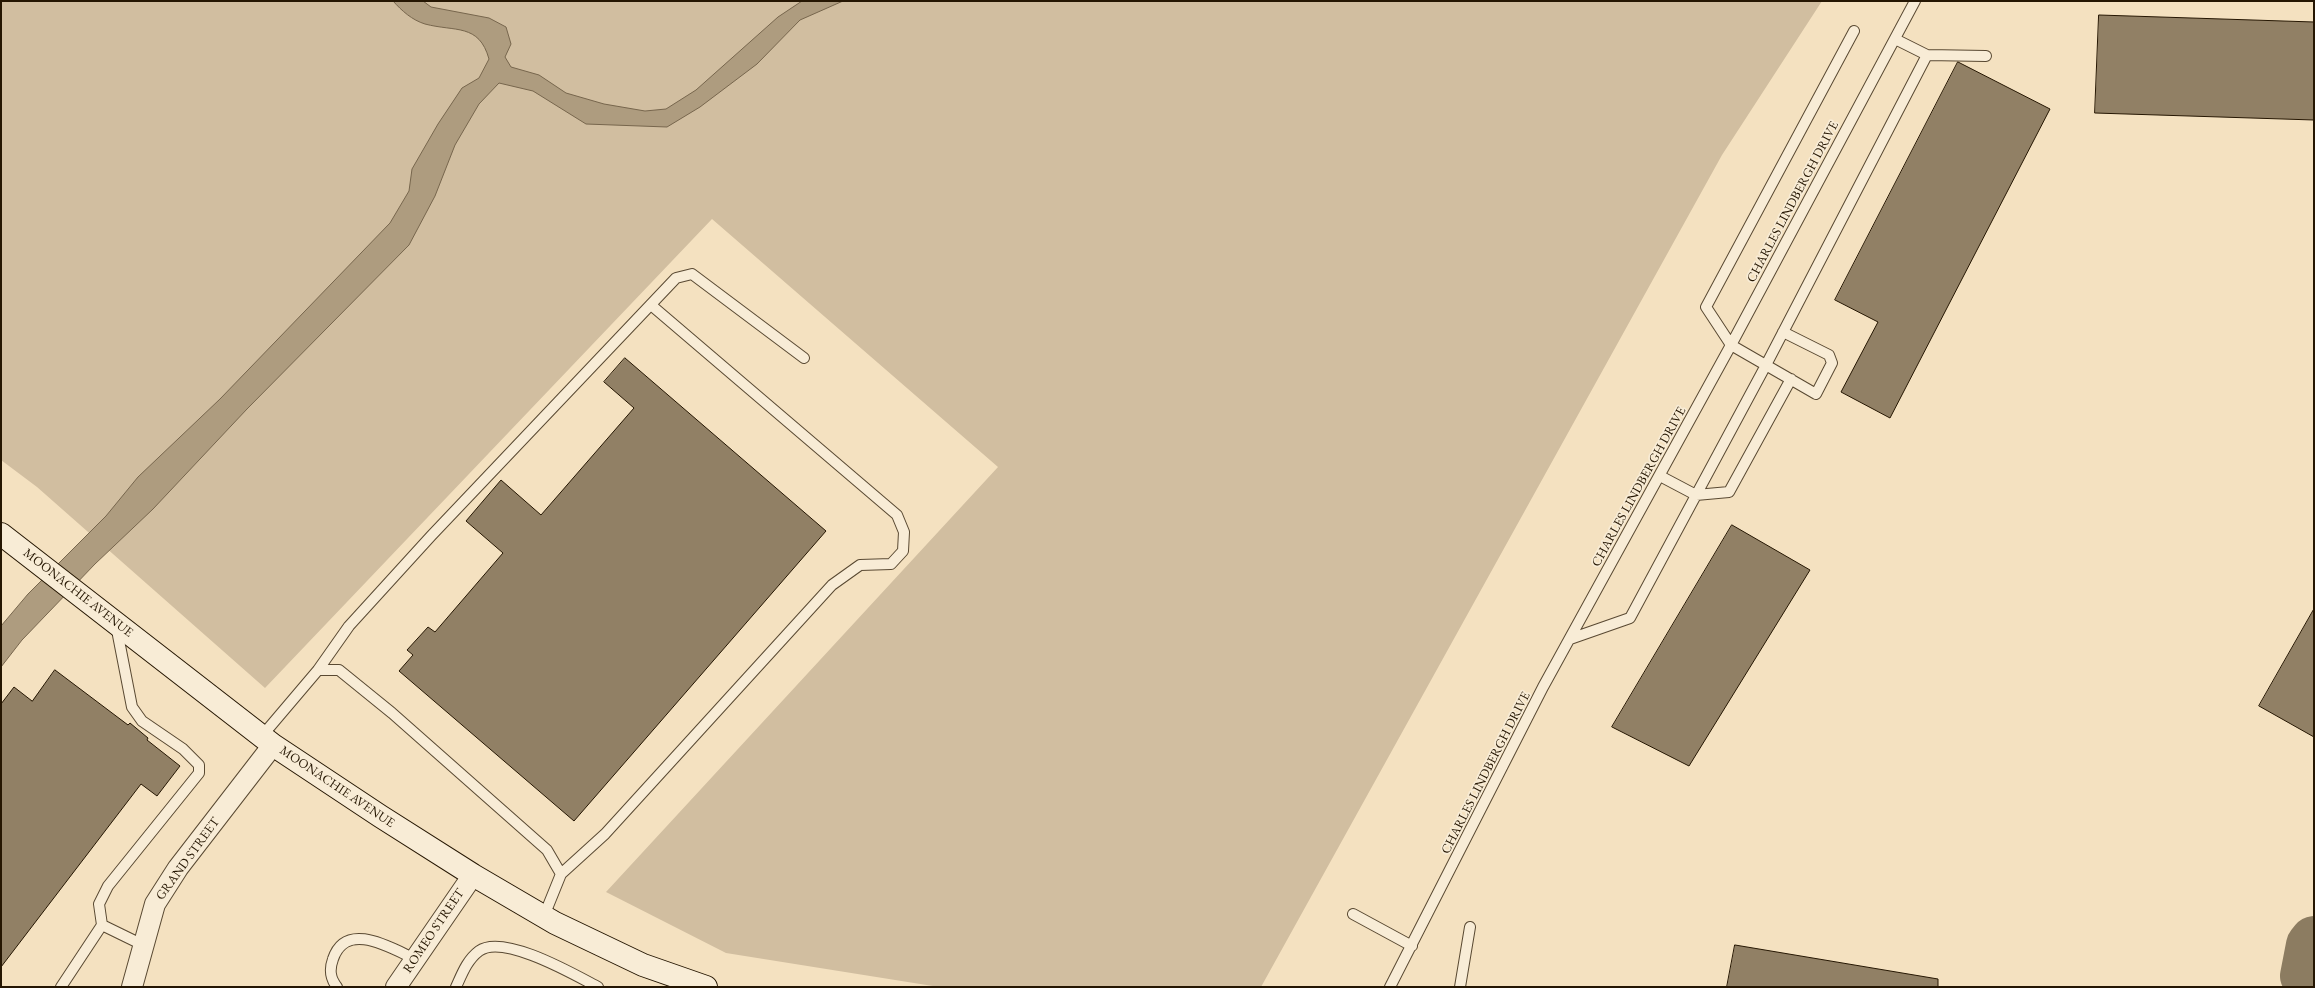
<!DOCTYPE html>
<html>
<head>
<meta charset="utf-8">
<style>
  body { margin:0 }
  #map { position:relative; width:2315px; height:988px; overflow:hidden; background:#f4e1c0; font-family:"EB Garamond",serif }
  canvas { display:block }
  .frame { position:absolute; inset:0; border:2px solid #251602; pointer-events:none }
</style>
</head>
<body>
<div id="map">
<canvas width="2315" height="988"></canvas>
<div class="frame"></div>
</div>
<script>
const g = document.querySelector('canvas').getContext('2d');
g.lineJoin = 'round';
function paint(path, color) { g.fillStyle = color; g.fill(path, 'evenodd'); }
function trace(path, color, width, dash) { g.strokeStyle = color; g.lineWidth = width; g.lineCap = dash ? 'butt' : 'round'; g.setLineDash(dash || []); g.stroke(path); }
function write(font, color, halo, rows, align = 'center') {
  g.font = font + ' "EB Garamond",serif'; g.lineWidth = 3.5; g.setLineDash([]); g.textBaseline = 'middle'; g.strokeStyle = halo; g.fillStyle = color; for (const [text, x, y, turn = 0] of rows) {
    g.save(); g.translate(x, y); g.rotate((+turn || 0) * Math.PI / 180); g.textAlign = isNaN(turn) ? turn : align; if (halo) g.strokeText(text, 0, 0); g.fillText(text, 0, 0); g.restore();
  }
}
paint(new Path2D(`
  M1,1H1822L1722,155L1261,987H939L726,953L606,892L998,467L712,219L265,688L37,487L1,460Z`), '#d1bea0');
const water = new Path2D(`
  M393,1H423L431,7L489,18L506,27L511,44L505,57L511,67L539,75L566,93L604,104L645,111L666,109L696,90L778,17L802,1H843L800,20L757,64L700,107L667,127L586,124L533,91L499,83L479,104L455,145L435,196L409,245L247,409L153,509L95,564L22,640L1,667V626L28,594L106,516L138,477L220,399L390,223L409,191L412,169L438,124L462,88L479,78L489,59C479,23 455,32 425,24C412,20 402,11 393,1Z`);
paint(water, '#ae9c7f');
trace(water, '#77664d', 1);
trace(new Path2D(`
  M2304,976L2310,945L2314,940`), '#8c7c61', 48);
const building = new Path2D(`
  M2099,15L2314,22V120L2095,113Z
  M1958,62L2050,109L1890,418L1841,392L1878,322L1835,300Z
  M625,358L826,531L574,821L399,671L413,655L407,650L428,627L435,632L503,553L466,521L501,480L541,515L634,408L604,382Z
  M1732,525L1810,570L1689,766L1612,727Z
  M2314,609V737L2259,706Z
  M55,670L128,725L130,723L148,738L147,740L180,766L157,796L141,784L1,967V704L14,687L32,701Z
  M1735,945L1938,979V987H1727Z`);
paint(building, '#918065');
trace(building, '#251602', 1);
const lane = new Path2D(`
  M1895,39L1927,55L1986,56
  M1783,332L1829,355L1832,363L1816,394L1731,345L1706,307L1854,31
  M1660,476L1696,495L1729,492L1791,379
  M1570,639L1630,618L1766,365L1927,55
  M318,670H339L392,713L547,850L561,874L544,916
  M262,736L318,670L349,626L431,536L676,278L692,274L804,358
  M561,874L605,834L832,585L860,565L891,564L903,551L904,532L897,515L651,305
  M1353,914L1412,946
  M102,925L143,945
  M61,987L102,925L99,904L108,886L199,773V765L183,749L142,721L132,707L116,625
  M337,987C330,978 329,970 333,959C346,920 391,948 415,959
  M456,987C462,974 467,960 479,951C503,933 575,975 598,987
  M1390,987L1543,687L1731,345L1915,1
  M1460,987L1470,927`);
const street = new Path2D(`
  M132,987L155,904L178,868L273,745
  M396,987L473,875`);
const secondary = new Path2D(`
  M1,534L273,745L380,816L473,875L555,923L643,965L706,987`);
trace(lane, '#594932', 12);
trace(street, '#594932', 22);
trace(secondary, '#251602', 24);
trace(lane, '#f8ecd6', 10);
trace(street, '#f8ecd6', 20);
trace(secondary, '#f8ecd6', 22);
write('13px', '#251602', '#f8ecd6', [
  ["CHARLES LINDBERGH DRIVE",1793,202,-62],
  ["CHARLES LINDBERGH DRIVE",1639,487,-61],
  ["MOONACHIE AVENUE",78,593,38],
  ["CHARLES LINDBERGH DRIVE",1486,773,-63],
  ["MOONACHIE AVENUE",337,787,34],
  ["GRAND STREET",188,859,-54],
  ["ROMEO STREET",434,931,-56]
]);
</script>
</body>
</html>
